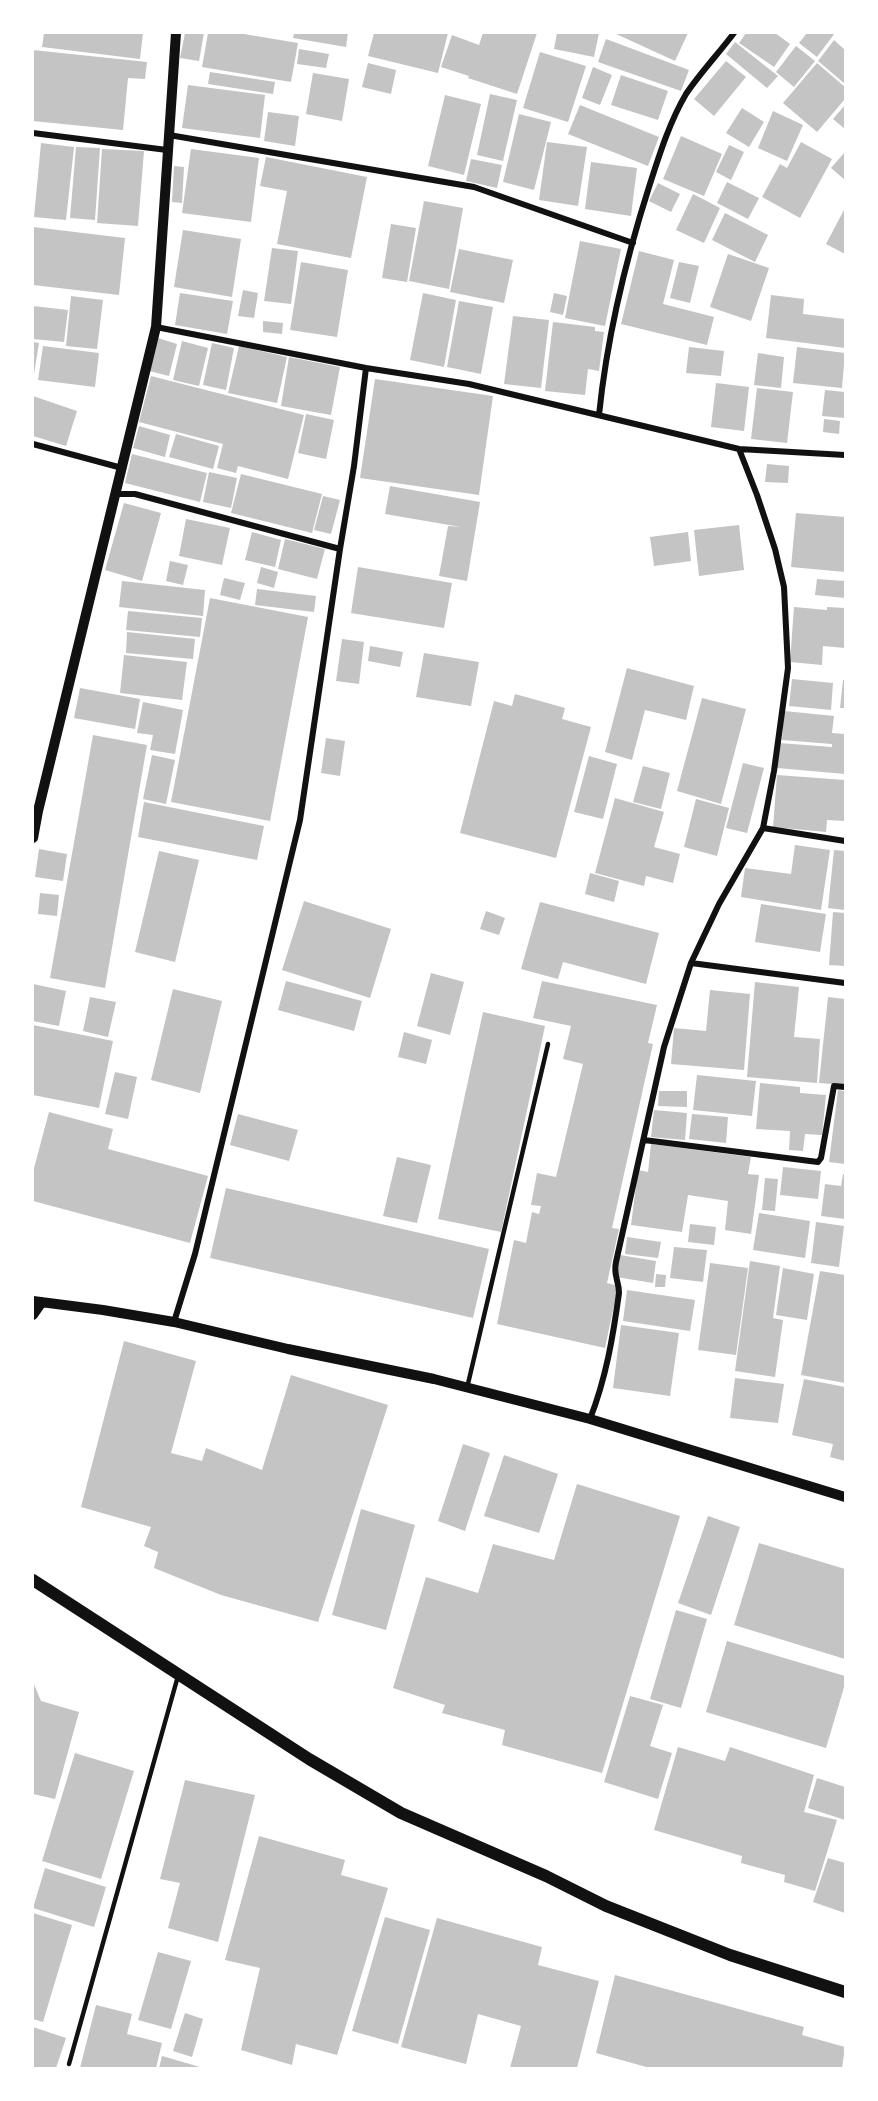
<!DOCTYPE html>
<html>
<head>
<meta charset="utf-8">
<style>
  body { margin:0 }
  #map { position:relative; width:878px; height:2101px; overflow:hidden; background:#fff; font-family:Signika,sans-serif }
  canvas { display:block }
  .frame { position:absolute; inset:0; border:34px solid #fff; pointer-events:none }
</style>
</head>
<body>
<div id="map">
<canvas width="878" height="2101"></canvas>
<div class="frame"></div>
</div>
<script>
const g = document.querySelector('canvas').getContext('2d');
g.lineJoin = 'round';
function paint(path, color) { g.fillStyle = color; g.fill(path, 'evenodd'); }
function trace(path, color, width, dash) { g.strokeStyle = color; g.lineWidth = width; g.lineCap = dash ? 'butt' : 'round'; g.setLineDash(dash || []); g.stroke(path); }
paint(new Path2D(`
  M44,33H143L140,59L42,47Z
  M185,33H204L199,61L180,58Z
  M208,33H238L298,43L291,82L202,67Z
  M294,33H348L346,47L293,38Z
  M374,33H448L438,73L368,56Z
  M483,33H537L517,94L468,78L469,76L441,67L452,35L479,45Z
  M557,33H599L594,57L554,49Z
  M614,33H688L675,61Z
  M746,33H775L790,44L774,67L739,43Z
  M807,33H835L817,57L799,43Z
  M606,39L689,70L681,91L598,62Z
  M834,40L845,50V84L818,61Z
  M735,42L778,76L767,88L726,54Z
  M796,46L815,61L794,87L776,72Z
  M299,49L329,54L326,68L297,64Z
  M33,50L147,62L145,79L128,78L123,130L33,121Z
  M540,52L586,66L568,122L523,108Z
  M726,61L746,77L714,116L694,99Z
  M368,63L396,70L391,94L362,87Z
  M817,63L845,87V99L817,132L783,103Z
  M593,67L612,75L600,105L582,98Z
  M210,72L275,82L273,94L208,84Z
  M313,73L349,79L342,121L306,114Z
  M621,75L668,91L658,120L611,105Z
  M188,85L265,95L260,138L182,128Z
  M490,94L517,100L503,161L477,155Z
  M445,95L481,104L464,175L428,166Z
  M580,105L659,137L648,166L568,134Z
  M845,105V129L833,119Z
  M742,108L764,122L749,147L726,133Z
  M773,111L803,125L787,161L758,148Z
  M268,112L299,116L295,146L264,141Z
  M519,114L551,122L534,190L503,182Z
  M681,136L722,154L704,196L663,179Z
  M547,142L587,147L578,206L539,200Z
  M801,142L832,159L800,218L762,197L780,164L787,168Z
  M41,143L74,147L66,220L34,217Z
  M729,145L744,152L731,180L716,172Z
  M76,147L100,148L95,220L70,218Z
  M102,149L144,151L138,226L97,223Z
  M191,149L259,158L251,222L182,213Z
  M845,152V180L831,168Z
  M266,157L367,177L351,258L277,244L287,191L260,186Z
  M471,159L502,165L497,188L466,181Z
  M591,162L637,168L631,216L585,209Z
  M174,166L184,167L182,203L172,202Z
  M727,182L759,198L748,219L717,203Z
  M658,183L680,194L671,212L649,201Z
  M693,194L720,208L704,243L676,230Z
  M424,201L463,208L449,289L409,281Z
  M845,208V254L826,244Z
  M725,213L768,235L755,262L712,240Z
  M391,224L416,228L407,282L382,278Z
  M33,227L125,238L119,295L33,285Z
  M183,230L241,239L232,297L174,287Z
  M580,241L621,249L605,326L565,318Z
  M272,248L298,251L291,304L264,301Z
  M459,249L513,260L504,303L450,292Z
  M639,251L674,260L663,304L714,317L707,345L621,324Z
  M728,254L769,268L751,321L710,307Z
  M301,262L348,270L337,337L290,330Z
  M679,262L699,266L690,303L670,298Z
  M243,290L258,293L254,318L238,316Z
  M180,293L233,301L227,334L175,325Z
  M423,293L456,300L444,367L410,360Z
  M554,293L567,296L563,315L550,312Z
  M771,295L804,299L803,314L845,319V348L766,338Z
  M71,296L103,300L97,349L66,346Z
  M459,301L493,307L481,374L447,367Z
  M33,306L68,310L64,342L33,339Z
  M513,316L549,320L541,388L504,384Z
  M263,321L283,323L282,334L263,332Z
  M553,322L595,327V331L604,332L599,371L588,369L585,395L545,391Z
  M158,338L177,344L169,376L149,371Z
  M182,341L208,348L199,386L173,380Z
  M33,342L39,343L34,374H33Z
  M212,343L234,348L226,390L203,385Z
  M43,346L99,353L95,387L38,380Z
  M239,346L287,357L277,403L228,393Z
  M689,347L724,351L721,376L686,373Z
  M797,347L845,353L842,388L793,383Z
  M758,353L784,357L781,388L754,385Z
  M289,357L340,367L331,415L281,406Z
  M151,376L304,415L288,479L238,466L236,473L217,468L223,444L139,422Z
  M375,379L493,396L479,495L360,478Z
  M716,383L749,387L744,431L711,427Z
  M757,388L793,392L787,443L751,439Z
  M825,390L845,392V418L822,416Z
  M33,396L77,411L66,446L33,436Z
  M306,414L334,420L326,459L298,453Z
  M824,419L840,421L839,434L823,432Z
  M139,426L170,435L165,457L133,448Z
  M176,434L219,446L213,469L169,457Z
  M132,454L207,473L200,502L125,483Z
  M767,464L789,466L788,483L765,482Z
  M209,472L237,478L231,508L203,502Z
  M241,474L322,494L312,533L231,513Z
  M390,486L480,502L467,581L439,576L448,526L461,527L385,514Z
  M323,496L340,500L331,534L314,530Z
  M124,503L161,513L142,581L105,570Z
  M796,513L845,517V572L791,567Z
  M186,519L230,528L222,565L179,556Z
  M739,525L744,570L699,576L694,530Z
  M252,532L281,540L275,567L245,560Z
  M688,532L691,561L654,566L650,537Z
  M285,539L325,549L317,579L278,569Z
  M170,561L188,565L183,585L166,581Z
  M261,567L278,572L274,588L257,583Z
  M358,567L452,583L444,628L351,613Z
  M224,578L245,583L240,600L220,595Z
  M817,579L845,581V598L815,595Z
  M122,581L205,590L203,616L119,607Z
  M257,589L316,596L314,612L255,605Z
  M210,598L308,617L270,821L171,802Z
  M794,607L827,610V607L845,608V648L823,646L822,665L790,662Z
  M128,611L202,618L200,637L126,630Z
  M127,632L195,639L193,659L126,653Z
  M342,639L364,642L359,684L336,681Z
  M370,646L403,652L400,667L368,661Z
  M424,653L479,662L471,706L416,697Z
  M124,655L187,662L182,700L120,693Z
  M627,668L694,686L686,720L645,710L632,760L605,752Z
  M792,679L833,683L831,710L789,706Z
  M843,680H845V708H840Z
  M80,688L140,699L135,729L74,718Z
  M515,694L565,708L562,719L591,727L556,858L460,833L494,701L512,706Z
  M702,698L746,709L721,804L677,791Z
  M143,702L183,710L175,754L150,750L153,735L137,733Z
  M784,711L834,716L832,733L845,734V774L777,768L779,743L832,747V744L782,740Z
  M93,735L147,745L105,988L50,978Z
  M326,738L345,741L340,776L321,773Z
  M152,755L175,760L166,804L143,799Z
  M589,756L617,764L603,819L574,812Z
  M743,763L764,768L747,833L726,828Z
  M643,766L670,773L661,809L633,802Z
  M777,775L845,780V821L827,820L826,832L773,827Z
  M615,798L664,812L654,847L680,854L673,883L646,876L644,886L595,873Z
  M696,799L729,808L717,856L684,847Z
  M144,802L264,826L257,860L138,837Z
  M795,845L830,850L821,910L741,897L745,868L791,874Z
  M39,849L67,854L63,881L35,877Z
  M834,850L845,851V910L828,908Z
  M159,851L199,860L175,962L135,952Z
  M590,873L619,881L614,902L585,894Z
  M40,893L59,895L57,916L38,914Z
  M304,901L391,929L370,998L282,970Z
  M540,902L659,933L646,984L563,962L558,979L521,969Z
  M761,904L826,914L820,952L755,942Z
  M486,911L505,918L499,935L480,929Z
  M833,912L845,913V966L829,965Z
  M431,973L464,982L450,1035L417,1026Z
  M286,981L362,1001L354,1031L278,1010Z
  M542,981L657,1005L648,1043L653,1044L612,1228L619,1229L607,1283L618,1286L605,1348L497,1324L514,1240L526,1243L532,1212L539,1214L541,1206L531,1205L537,1173L556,1177L583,1064L563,1059L571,1026L533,1018Z
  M755,982L799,987L794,1037L820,1039L817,1083L747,1077Z
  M33,984L66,991L59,1026L33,1021Z
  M173,989L222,1001L200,1093L151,1080Z
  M710,990L750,994L744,1070L671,1064L674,1028L706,1031Z
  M90,997L116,1002L108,1037L83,1031Z
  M828,997L845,999V1085L819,1083Z
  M483,1012L545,1026L501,1232L438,1219Z
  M33,1025L113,1041L99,1108L33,1095Z
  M404,1032L432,1040L426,1064L398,1057Z
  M115,1072L137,1077L128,1119L105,1114Z
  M697,1075L756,1081L752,1116L693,1110Z
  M760,1083L800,1087V1093L826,1095L822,1135L805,1134L803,1151L789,1150L790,1131L756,1129Z
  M838,1090L845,1091V1164L829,1162Z
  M659,1091H687V1107L658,1106Z
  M654,1110L687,1113L685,1140L651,1137Z
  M49,1112L113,1129L108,1149L208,1176L190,1243L33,1201V1172Z
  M238,1114L298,1130L289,1161L230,1145Z
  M692,1114L728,1117L726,1143L689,1139Z
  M651,1144L751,1157L748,1174L759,1175L751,1234L725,1230L728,1201L688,1195L682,1232L631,1225L638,1170L648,1172Z
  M397,1157L431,1165L417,1223L383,1216Z
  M783,1167L821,1171L818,1199L780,1195Z
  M843,1174L845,1175V1219L821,1216L825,1184L841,1186Z
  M765,1178L778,1179L775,1211L762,1210Z
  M226,1188L489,1249L473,1318L210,1258Z
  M759,1213L810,1221L805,1258L753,1250Z
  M816,1222L844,1226L839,1267L811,1263Z
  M690,1224L716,1227L714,1245L688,1242Z
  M627,1237L661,1242L658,1258L625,1254Z
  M674,1247L707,1250L703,1282L670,1278Z
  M620,1255L656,1261L653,1283L616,1277Z
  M750,1261L780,1266L773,1318L783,1320L775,1377L735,1371Z
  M710,1263L748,1268L736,1355L698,1350Z
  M783,1268L814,1274L807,1320L776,1315Z
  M820,1271L845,1275V1383L801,1375Z
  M656,1274L666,1275L665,1287H655Z
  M627,1290L695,1300L690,1331L623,1321Z
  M621,1325L679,1333L670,1396L613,1388Z
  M124,1341L196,1361L171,1453L202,1461L206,1448L262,1470L291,1375L388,1405L318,1622L221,1595L154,1568L158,1552L144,1546L151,1527L81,1507Z
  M735,1378L784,1384L778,1423L730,1418Z
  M804,1379L845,1387V1461L830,1457L833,1444L792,1435Z
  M463,1444L490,1453L465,1531L438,1521Z
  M504,1455L558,1474L539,1533L484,1516Z
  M577,1484L680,1516L602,1773L502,1745L505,1730L442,1713L445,1705L393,1688L426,1577L478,1593L493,1544L554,1560Z
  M361,1509L415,1525L386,1630L332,1615Z
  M708,1516L740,1527L711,1615L678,1603Z
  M759,1543L845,1569V1659L734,1625Z
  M676,1610L707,1619L681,1708L650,1699Z
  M727,1641L845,1676V1684L826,1748L706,1712Z
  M33,1682L41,1701L79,1712L55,1799L33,1794Z
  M630,1696L663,1705L650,1746L672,1753L658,1799L604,1782Z
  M678,1747L725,1761L730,1747L814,1775L804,1812L837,1820L815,1891L784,1882L785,1875L741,1863L742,1856L654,1830Z
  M75,1753L134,1771L101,1879L42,1861Z
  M817,1778L845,1787V1820L808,1808Z
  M185,1780L255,1795L218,1942L168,1928L180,1883L160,1879Z
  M259,1836L345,1860L341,1875L388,1888L337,2055L296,2044L292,2065L241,2050L260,1968L225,1960Z
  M828,1858L845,1863V1913L813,1902Z
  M45,1868L106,1887L94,1927L33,1908Z
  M33,1913L72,1925L43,2022L33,2019Z
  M385,1917L430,1930L398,2044L352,2031Z
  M437,1918L542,1947L538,1965L599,1981L577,2068H510L521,2026L478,2014L466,2064L401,2047Z
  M158,1952L191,1961L171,2029L138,2020Z
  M615,1975L804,2027L802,2035L845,2047L842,2068H650L596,2053Z
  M96,2005L132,2014L127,2034L162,2043L156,2068H80Z
  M185,2013L203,2019L192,2057L173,2051Z
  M33,2027L66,2038L56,2068H33Z
  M162,2056L200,2067V2068H159Z`), '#c4c4c4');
trace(new Path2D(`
  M467,1388L548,1044
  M69,2064L178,1676`), '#111', 4.5);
trace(new Path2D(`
  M33,133L167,150
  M169,135L474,187L633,243
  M156,327L366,368L469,384L739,449L845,455
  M599,415C607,337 625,262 649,187C659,156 669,123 686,94C700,73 719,53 734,33
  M33,444L122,468
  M116,494H135L340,549
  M763,828L845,841
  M691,963L845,983
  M644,1140L818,1162L821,1158L834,1086L845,1087
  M174,1322L195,1254L300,820L340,549L354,466L366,368
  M590,1419C606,1378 613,1337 619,1293C619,1280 613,1276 616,1262L664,1047L691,963L719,904L763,828L774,771L788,668L784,587L775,549L757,495L739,449`), '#111', 6);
trace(new Path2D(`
  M33,838L38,811L156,327L176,33
  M33,1301L103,1310L174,1322L288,1349L434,1379L590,1419L845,1497
  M33,1315L42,1302`), '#111', 10);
trace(new Path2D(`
  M33,1580L309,1759L401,1813L546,1876L606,1906L730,1955L845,1992`), '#111', 12);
</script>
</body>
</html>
